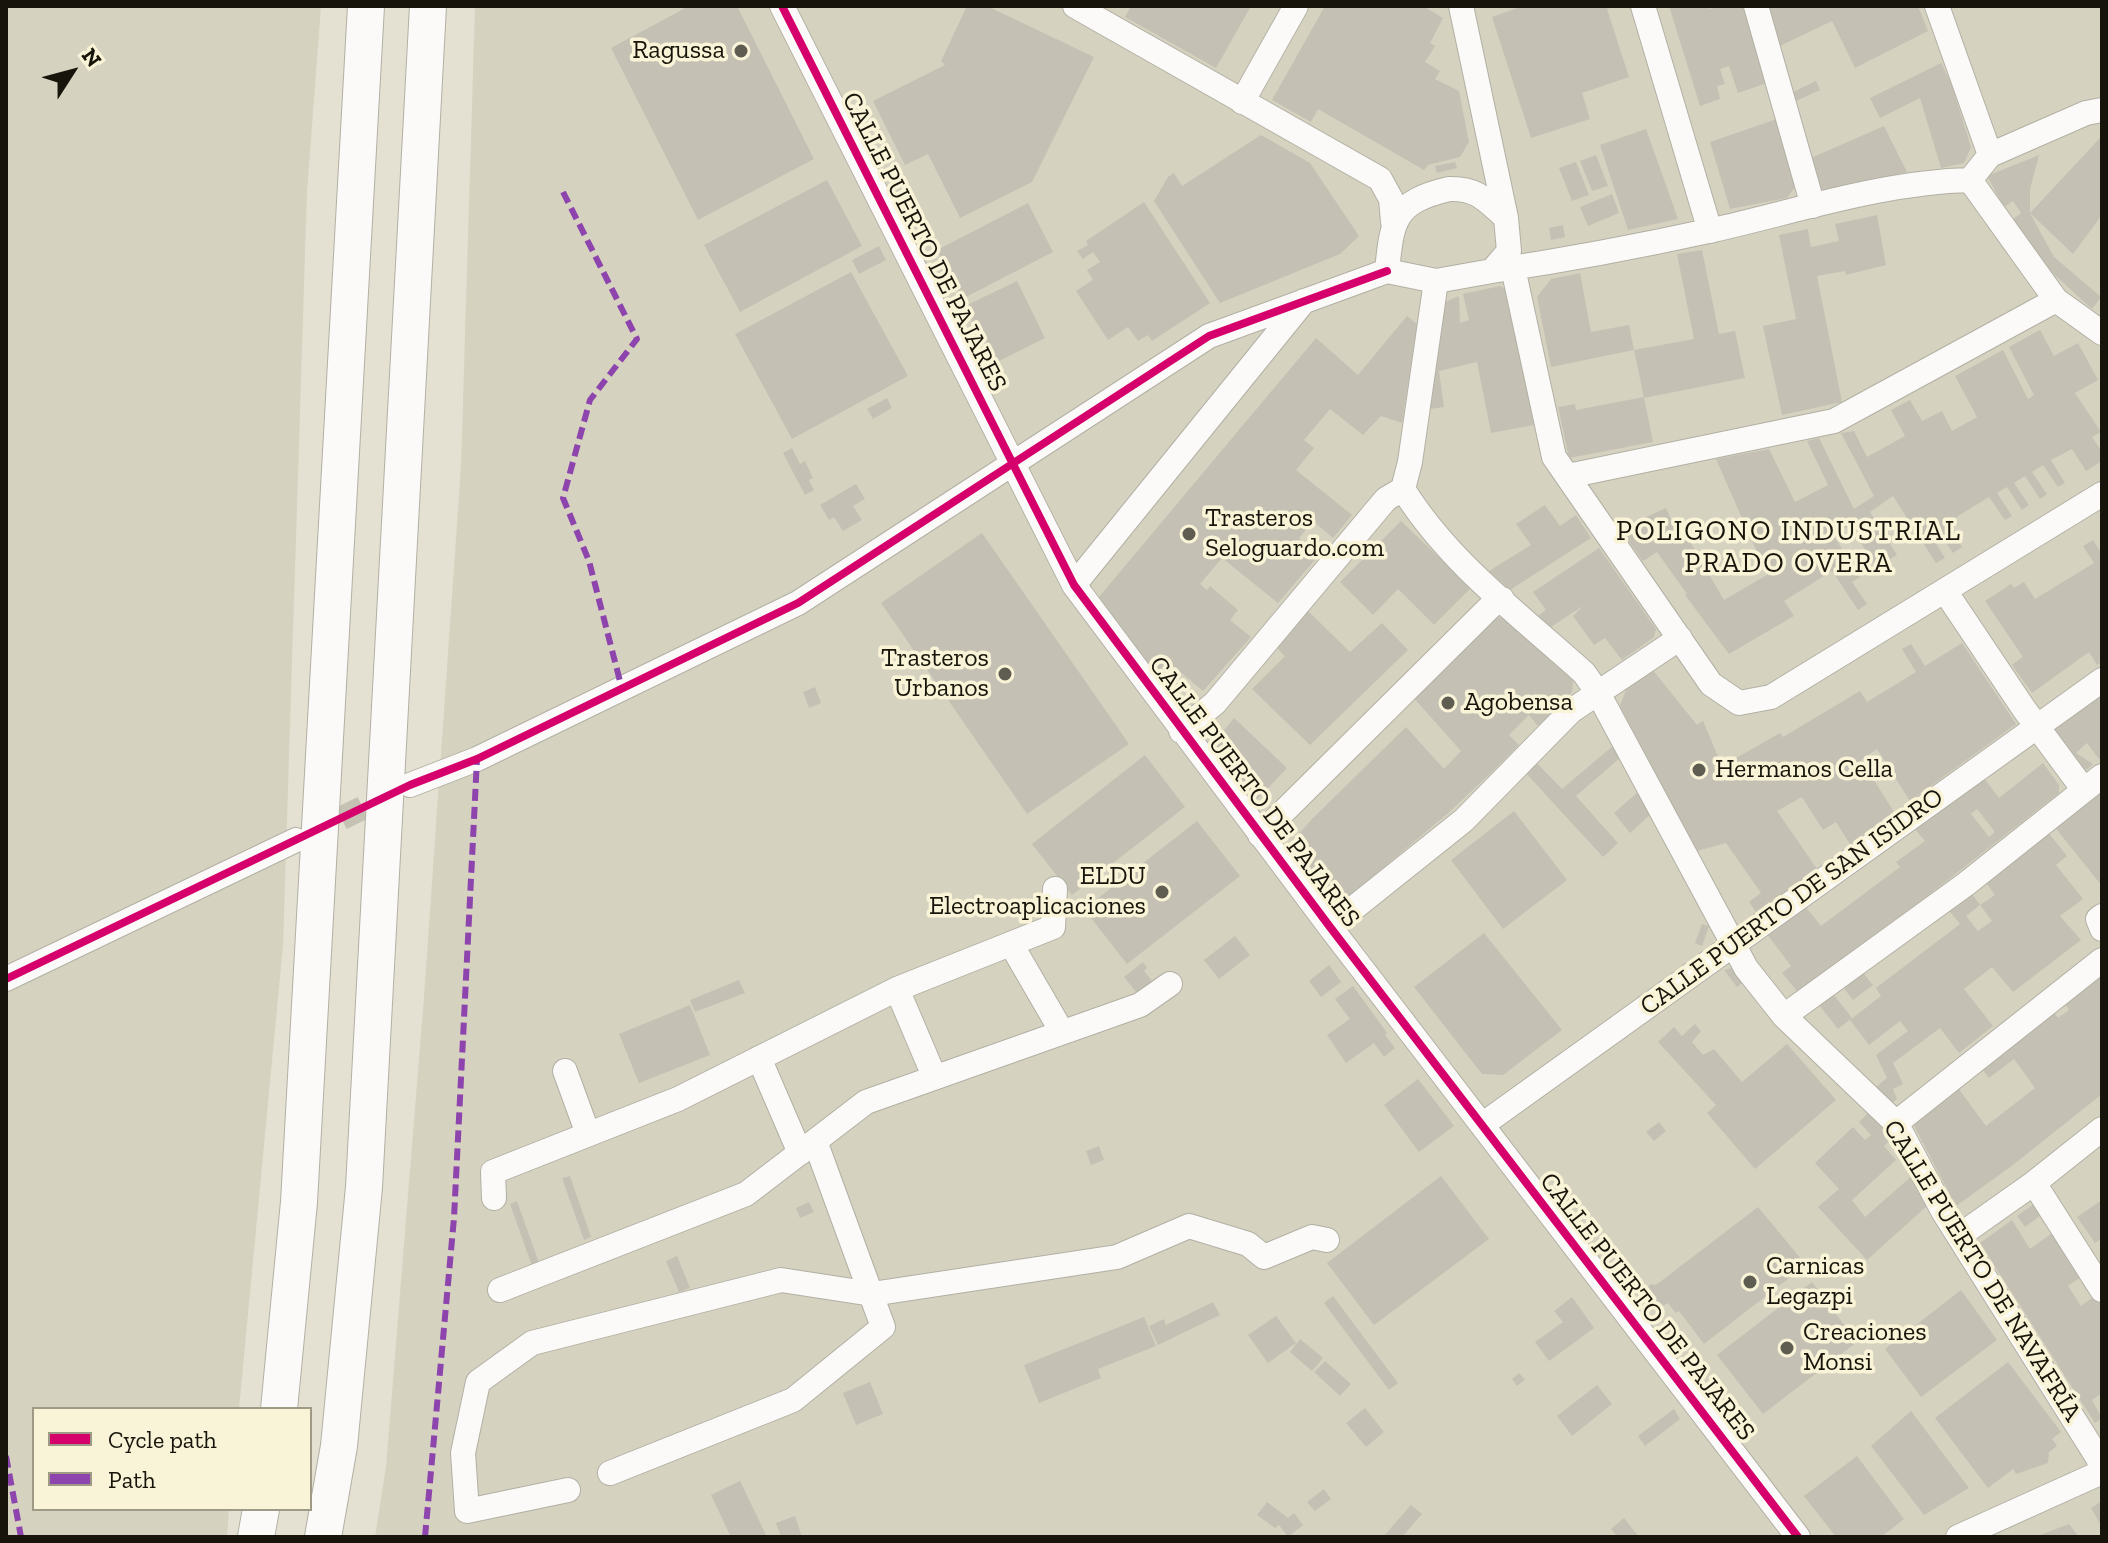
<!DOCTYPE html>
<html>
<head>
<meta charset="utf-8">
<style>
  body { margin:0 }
  #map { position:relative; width:2108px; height:1543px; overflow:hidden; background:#e4e1d2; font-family:"Zilla Slab",serif }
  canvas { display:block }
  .frame { position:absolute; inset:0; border:8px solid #17150b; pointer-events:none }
  .legend { position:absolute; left:32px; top:1407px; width:280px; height:104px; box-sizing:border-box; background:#f9f3d7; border:2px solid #9f9a85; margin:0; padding:10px 14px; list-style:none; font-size:24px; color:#17150b }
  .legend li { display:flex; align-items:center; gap:16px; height:40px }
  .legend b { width:40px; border:2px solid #9f9a85 }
  .north { position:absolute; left:32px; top:32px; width:80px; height:80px; -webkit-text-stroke:6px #f9f3d7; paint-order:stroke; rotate:54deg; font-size:22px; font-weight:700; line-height:32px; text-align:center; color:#17150b }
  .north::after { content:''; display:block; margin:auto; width:28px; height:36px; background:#17150b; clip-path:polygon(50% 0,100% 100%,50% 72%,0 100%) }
</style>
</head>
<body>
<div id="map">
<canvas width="2108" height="1543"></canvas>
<div class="frame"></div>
<ul class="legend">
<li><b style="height:10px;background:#d6006c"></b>Cycle path</li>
<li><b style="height:10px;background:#8e44ad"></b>Path</li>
</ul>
<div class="north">N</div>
</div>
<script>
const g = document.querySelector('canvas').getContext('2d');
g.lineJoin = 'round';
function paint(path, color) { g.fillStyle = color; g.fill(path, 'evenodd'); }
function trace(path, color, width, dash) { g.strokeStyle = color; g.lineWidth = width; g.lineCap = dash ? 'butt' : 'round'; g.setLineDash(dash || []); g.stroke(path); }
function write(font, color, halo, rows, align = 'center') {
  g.font = font + ' "Zilla Slab",serif'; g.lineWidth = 7; g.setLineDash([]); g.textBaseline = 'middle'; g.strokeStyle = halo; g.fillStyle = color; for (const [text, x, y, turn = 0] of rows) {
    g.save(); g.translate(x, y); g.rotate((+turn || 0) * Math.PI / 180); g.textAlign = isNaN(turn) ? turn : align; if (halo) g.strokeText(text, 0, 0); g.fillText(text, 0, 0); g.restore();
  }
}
paint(new Path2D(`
  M6,6H321L307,192L283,945L239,1409H34V1509H229L227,1537H6Z
  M475,6H2102V1537H375L386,1467L424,997L461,467Z`), '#d6d2c0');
paint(new Path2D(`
  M689,6H737L814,159L698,220L611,48Z
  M967,6H987L1094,57L1032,182L960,218L928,154L905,165L873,101L945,65L941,61Z
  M1131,6H1251L1216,68L1125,17Z
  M1325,6H1423L1443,18L1430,43L1435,46L1425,62L1440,71L1435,79L1459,91L1469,142L1460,157L1428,165L1424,170L1318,109L1311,122L1272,100Z
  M1523,6H1613L1607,9L1629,77L1582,93L1590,119L1531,138L1492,17Z
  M1669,6H1709L1710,9L1719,6H1745L1767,83L1738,93L1729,66L1720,69L1725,84L1717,86L1720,99L1700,106Z
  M1769,6H1918L1928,31L1855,68L1832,21L1780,46Z
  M1941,63L1951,83L1971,147L1964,163L1941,168L1920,98L1880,118L1870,98Z
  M1816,81L1820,90L1796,101L1793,92Z
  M1777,119L1796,186L1787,198L1730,209L1710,142Z
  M1884,126L1907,172L1828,191L1818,188L1811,158Z
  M1646,129L1678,219L1628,230L1600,145Z
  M1261,135L1310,163L1359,236L1340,254L1220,303L1154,201L1168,177L1174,173L1182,186Z
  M2100,138L2102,215L2073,254L2030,213L2054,257L2101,297L2092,309L2046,267L2013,219L2021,213L2013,201L2004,207L1987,176L2039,155L2030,189V213Z
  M1596,155L1608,186L1592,191L1580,161Z
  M1455,162L1457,168L1437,173L1435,166Z
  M1576,162L1589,195L1572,201L1559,168Z
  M827,180L862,246L740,312L704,245Z
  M1612,194L1619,213L1588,226L1580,207Z
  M1144,202L1210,303L1152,341L1148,335L1138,341L1128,327L1108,340L1076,291L1093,280L1087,270L1100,262L1093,252L1083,259L1077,251L1088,245L1086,241Z
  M1028,203L1053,252L962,299L937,250Z
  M1877,215L1886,265L1846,275L1845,271L1817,276L1842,402L1782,415L1763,326L1796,319L1779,235L1808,229L1811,247L1839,241L1835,224Z
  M1563,225L1565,237L1551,240L1549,228Z
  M879,246L886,260L859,274L852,260Z
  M1702,250L1719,334L1735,331L1745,378L1644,398L1634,350L1694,339L1677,254Z
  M851,272L908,376L792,439L735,334Z
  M1580,273L1591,332L1629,325L1634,350L1551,367L1537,297L1551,279Z
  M1017,281L1045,338L993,364L965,306Z
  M1500,286L1506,289L1534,425L1491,433L1477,362L1439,371L1444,407L1430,409L1445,302L1459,296L1460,323L1469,320L1463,294Z
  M1407,316L1417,324L1402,423L1381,416L1363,435L1330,409L1304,440L1314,448L1296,470L1352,515L1333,538L1313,521L1299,538L1319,555L1278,603L1222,558L1200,584L1207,590L1210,586L1238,610L1230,620L1251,637L1203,691L1171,664L1156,681L1113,623L1099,597L1316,338L1358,375Z
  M2040,330L2054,356L2078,343L2098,380L2075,393L2101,432L2092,437L2102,452V461L2086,471L2072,449L2051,460L2065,483L2058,487L2043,465L2032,472L2047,494L2040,499L2025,476L2014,483L2029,505L2022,510L2007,487L1997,493L2012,516L2005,520L1989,497L1955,518L1947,523L1962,547L1953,553L1937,530L1930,534L1945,558L1936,563L1893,496L1870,512L1897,555L1876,567L1850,525L1833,535L1860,577L1852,582L1867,604L1858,610L1832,571L1784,601L1794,616L1729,654L1685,595L1687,594L1657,552L1643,561L1620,529L1666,508L1679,538L1685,533L1724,600L1767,575L1716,459L1769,449L1795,502L1828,485L1807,441L1819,438L1854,509L1874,496L1841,433L1854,431L1867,457L1905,436L1891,410L1910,400L1922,421L1942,411L1952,431L1977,417L1955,376L2003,350L2028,399L2034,395L2009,347Z
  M1644,397L1653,442L1569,458L1558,407L1575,404L1576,410Z
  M887,398L892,408L873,419L867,409Z
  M792,448L800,464L805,461L813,478L809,480L814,490L805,495L783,453Z
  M856,484L865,499L853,506L862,520L843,531L834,517L829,520L820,505Z
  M1545,505L1560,526L1576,515L1591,538L1510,590L1489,571L1531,545L1516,524Z
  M1401,521L1471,588L1434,625L1398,589L1373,615L1340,582Z
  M982,533L1129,744L1027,814L881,603Z
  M2093,540L2102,554V661L2097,665L2089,652L2032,693L2012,665L2023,657L1985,601L2011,584L2014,588L2024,582L2035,599L2094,563L2083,546Z
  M1599,548L1656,629L1654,637L1622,660L1605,638L1594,645L1573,616L1583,606L1551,627L1538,616L1546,610L1533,592Z
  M1305,608L1350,652L1382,623L1408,650L1310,745L1252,689L1285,656L1275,646Z
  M1494,616L1506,619L1573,681L1572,692L1538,726L1529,715L1509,735L1519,745L1493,771L1447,814L1347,898L1323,895L1286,848L1313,818L1406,727L1444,769L1461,751L1412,696Z
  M1962,643L2016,724L1910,801L1877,749L1861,760L1894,812L1850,844L1836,822L1823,830L1802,797L1777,811L1817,869L1756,912L1749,902L1761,893L1726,843L1697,851L1620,706L1627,687L1652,669L1697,725L1703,721L1722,766L1780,733L1783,737L1860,691L1867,702L1916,672L1902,649L1911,644L1925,666Z
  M815,687L821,703L809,708L803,692Z
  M2102,690V757L2099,759L2087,743L2076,753L2093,764L2086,770L2073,763L2053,735L2056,724Z
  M1234,718L1287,768L1253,804L1210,747Z
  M1614,745L1620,758L1576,796L1618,843L1603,857L1524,771L1535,761L1562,789Z
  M1145,755L1185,807L1072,895L1032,844Z
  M2043,763L2059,785V793L1926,897L1797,991L1782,973L1791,966L1767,934L1805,906L1821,926L1900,867L1896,862L1925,841L1913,827L1983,777L1999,798ZM1977,809L1995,832L1989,837L1971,814Z
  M2099,787L2102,792V886L2053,825Z
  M1639,791L1652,813L1630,833L1614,813Z
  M1514,811L1567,880L1503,929L1451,860Z
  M1197,821L1240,876L1127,964L1084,909Z
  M2047,831L2067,856L2056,865L2083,899L2060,916L2081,940L2013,992L1992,967L1964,989L1993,1026L1959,1053L1940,1028L1893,1063L1903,1084L1893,1089L1897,1099L1892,1103L1876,1087L1887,1078L1876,1055L1908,1031L1900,1021L1869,1045L1850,1020L1881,996L1876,988L1960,924L1947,908L1970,891L1980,905L1995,895L1984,880ZM1980,905L1992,921L1978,931L1966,916Z
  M1702,924L1709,926L1702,946L1695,943Z
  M1484,933L1562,1030L1503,1075L1482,1074L1414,987Z
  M1235,936L1250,955L1219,979L1204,960Z
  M1143,962L1147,968L1144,971L1152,981L1137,993L1124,977Z
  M1329,965L1341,982L1321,997L1309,981Z
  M1735,967L1744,982L1737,987L1724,970Z
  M1859,968L1873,985L1853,1000L1840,983Z
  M2102,973V1094L2013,1165L1956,1206L1914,1126L1916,1118L1956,1085L1986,1126L2035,1088L2014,1059L1989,1078L1980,1066L2053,1011L2058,1018L2069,1010L2064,1002Z
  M739,980L745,993L695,1012L690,1000Z
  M1353,986L1387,1033L1385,1035L1395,1048L1384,1057L1374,1043L1346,1063L1327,1035L1350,1019L1335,999Z
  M1830,990L1852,1018L1838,1029L1816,1001Z
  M690,1005L710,1055L639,1083L619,1034Z
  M1695,1024L1701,1031L1692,1042L1703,1055L1714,1049L1742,1082L1787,1044L1836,1100L1755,1169L1707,1113L1716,1105L1658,1042L1674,1027L1682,1036Z
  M1418,1079L1454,1126L1419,1152L1384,1105Z
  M1869,1112L1894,1137L1884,1146L1896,1160L1852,1200L1865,1217L1913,1175L1928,1205L1867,1260L1818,1207L1839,1189L1815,1163L1853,1127L1865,1140L1871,1135L1859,1122Z
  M1659,1122L1666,1131L1654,1141L1646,1132Z
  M1099,1146L1104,1160L1091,1165L1086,1151Z
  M570,1176L591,1237L584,1240L562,1178Z
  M1441,1176L1489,1239L1374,1325L1327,1263Z
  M2102,1200V1238L2095,1243L2077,1217Z
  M517,1201L539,1263L532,1266L510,1204Z
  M809,1202L814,1212L800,1218L796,1208Z
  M2037,1202L2044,1213L2025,1227L2017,1216Z
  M1758,1207L1806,1265L1704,1344L1679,1311L1676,1313L1668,1303L1659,1308L1648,1287L1651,1284L1656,1285Z
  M2012,1220L2030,1249L2055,1231L2084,1275L2068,1286L2081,1306L2096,1295L2102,1305V1393L2092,1400L2102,1418L2095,1423L1980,1243Z
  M677,1256L690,1288L679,1292L666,1261Z
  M1812,1282L1857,1342L1763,1414L1717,1355Z
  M1961,1290L1997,1340L1921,1397L1885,1349Z
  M1333,1296L1398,1383L1389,1390L1324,1303Z
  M1572,1297L1594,1328L1549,1361L1535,1342L1563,1322L1554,1311Z
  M1213,1302L1220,1315L1158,1345L1149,1326L1164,1319L1166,1325Z
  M1276,1316L1296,1343L1268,1363L1248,1335Z
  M1144,1317L1156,1346L1098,1369L1101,1378L1039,1403L1024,1365Z
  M1300,1339L1323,1358L1312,1371L1290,1352Z
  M1325,1361L1351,1384L1340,1396L1314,1372Z
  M2008,1362L2061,1432L2052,1439L2057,1446L2049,1452L2048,1463L2016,1474L2013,1469L1988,1488L1935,1418Z
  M1519,1373L1525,1380L1517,1386L1512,1379Z
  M870,1382L883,1414L856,1425L843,1393Z
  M1597,1385L1612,1404L1572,1436L1557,1416Z
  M1365,1408L1384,1432L1366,1447L1346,1423Z
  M1674,1409L1680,1419L1645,1446L1638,1436Z
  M1911,1411L1969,1488L1924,1515L1871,1446Z
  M1857,1456L1904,1519L1881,1537H1836L1804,1496Z
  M740,1481L767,1537H731L711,1495Z
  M1324,1489L1331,1499L1315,1511L1307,1502Z
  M2102,1501V1527L2091,1508Z
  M1267,1502L1288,1518L1294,1513L1303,1525L1288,1537L1279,1525L1275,1528L1257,1515Z
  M1411,1505L1422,1514L1402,1537H1383Z
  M795,1516L802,1537H781L776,1523Z
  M1624,1518L1634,1531L1640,1537H1618L1611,1529Z
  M2069,1524L2079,1537H2035Z`), '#c4c1b4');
trace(new Path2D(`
  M309,834L395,792`), '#c5c2b4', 24, [24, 12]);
const minor = new Path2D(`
  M782,6L1074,585L1330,927L1798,1537
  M1075,6L1380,179L1391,199L1393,222
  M1461,6L1506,218
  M1643,6L1710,231
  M1756,6L1813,206
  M1937,6L1990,155
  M1242,102L1296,6
  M2102,110L2086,113L1990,155L1970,180L2056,300L2102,333
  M1449,189C1477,188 1486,200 1506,218L1509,251L1492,271L1436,281L1387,271C1392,220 1394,202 1449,189Z
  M1513,268L1554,457L1711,684L1739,703L1771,697L2102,494
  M1492,271C1566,260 1640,246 1713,230C1797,211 1884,182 1970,180
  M1436,281L1410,462L1403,489C1448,562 1521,616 1584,673L1598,693L1746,968L1784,1016L1896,1123L1943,1211L2098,1458L2102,1470
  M1568,476L1834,421L2056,300
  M1074,585L1304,301
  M1945,591L2024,709L2084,790
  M1181,731L1215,703L1386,499L1403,489
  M410,785L477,759L798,603L1209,336L1387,271
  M1260,835L1491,606L1502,599
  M2102,916L2098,919L2102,929
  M1330,927L1464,820L1571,711L1680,638
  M1011,944L1062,1032
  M6,979L296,840
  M897,989L934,1076
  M1784,1016L1966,884L2102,776
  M759,1058L800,1153
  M565,1071L588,1134
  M1896,1123L2102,960
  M1482,1125L2102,680
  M2034,1183L2102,1290
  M494,1198L493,1172L678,1099L897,989L1053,927L1055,889
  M1959,1236L2034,1183L2102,1129
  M500,1290L746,1194L866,1102L1140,1005L1170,984
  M610,1473L793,1400L883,1327L815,1141
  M568,1490L467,1511L463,1453L478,1382L532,1343L781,1280L872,1294L1117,1257L1189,1226L1248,1244L1264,1257L1312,1237L1327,1240
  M1958,1537L2102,1472`);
const highway = new Path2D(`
  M279,1409L299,1202L366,6
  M256,1537L261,1509
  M323,1537L339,1446L364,1187L428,6`);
trace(minor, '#b2b0a4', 26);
trace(highway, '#b2b0a4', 38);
trace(minor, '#fbfaf8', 24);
trace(highway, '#fbfaf8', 36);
trace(new Path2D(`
  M563,192L637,339L590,400L563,498L589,561L622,689
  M6,1456L21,1537
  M425,1537L454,1218L477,759`), '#8e44ad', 6, [12, 6]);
trace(new Path2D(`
  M782,6L1074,585L1330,927L1798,1537
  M6,979L410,785L477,759L798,603L1209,336L1387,271`), '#d6006c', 8);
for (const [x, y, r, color] of [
  [741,51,8,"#5f5c51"],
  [1189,534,8,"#5f5c51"],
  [1005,674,8,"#5f5c51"],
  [1448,703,8,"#5f5c51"],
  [1699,770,8,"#5f5c51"],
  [1162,892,8,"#5f5c51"],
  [1750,1282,8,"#5f5c51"],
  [1787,1348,8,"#5f5c51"]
]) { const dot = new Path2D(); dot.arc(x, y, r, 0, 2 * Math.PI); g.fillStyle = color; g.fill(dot); trace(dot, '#f9f3d7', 3); }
write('26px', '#17150b', '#f9f3d7', [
  ["Ragussa",725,51,"right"],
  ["Trasteros",1205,519],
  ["Seloguardo.com",1205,549],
  ["Trasteros",989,659,"right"],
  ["Urbanos",989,689,"right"],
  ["Agobensa",1464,703],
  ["Hermanos Cella",1715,770],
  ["ELDU",1146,877,"right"],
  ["Electroaplicaciones",1146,907,"right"],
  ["Carnicas",1766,1267],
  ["Legazpi",1766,1297],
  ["Creaciones",1803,1333],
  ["Monsi",1803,1363]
], 'left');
write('26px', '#17150b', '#f9f3d7', [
  ["CALLE PUERTO DE PAJARES",924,242,63],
  ["CALLE PUERTO DE PAJARES",1254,792,53],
  ["CALLE PUERTO DE SAN ISIDRO",1792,902,-36],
  ["CALLE PUERTO DE NAVAFRÍA",1982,1271,58],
  ["CALLE PUERTO DE PAJARES",1647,1307,52]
]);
g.letterSpacing = '2px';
write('28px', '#17150b', '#f9f3d7', [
  ["POLIGONO INDUSTRIAL",1789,532],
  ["PRADO OVERA",1789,564]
]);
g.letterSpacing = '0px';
</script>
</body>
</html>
